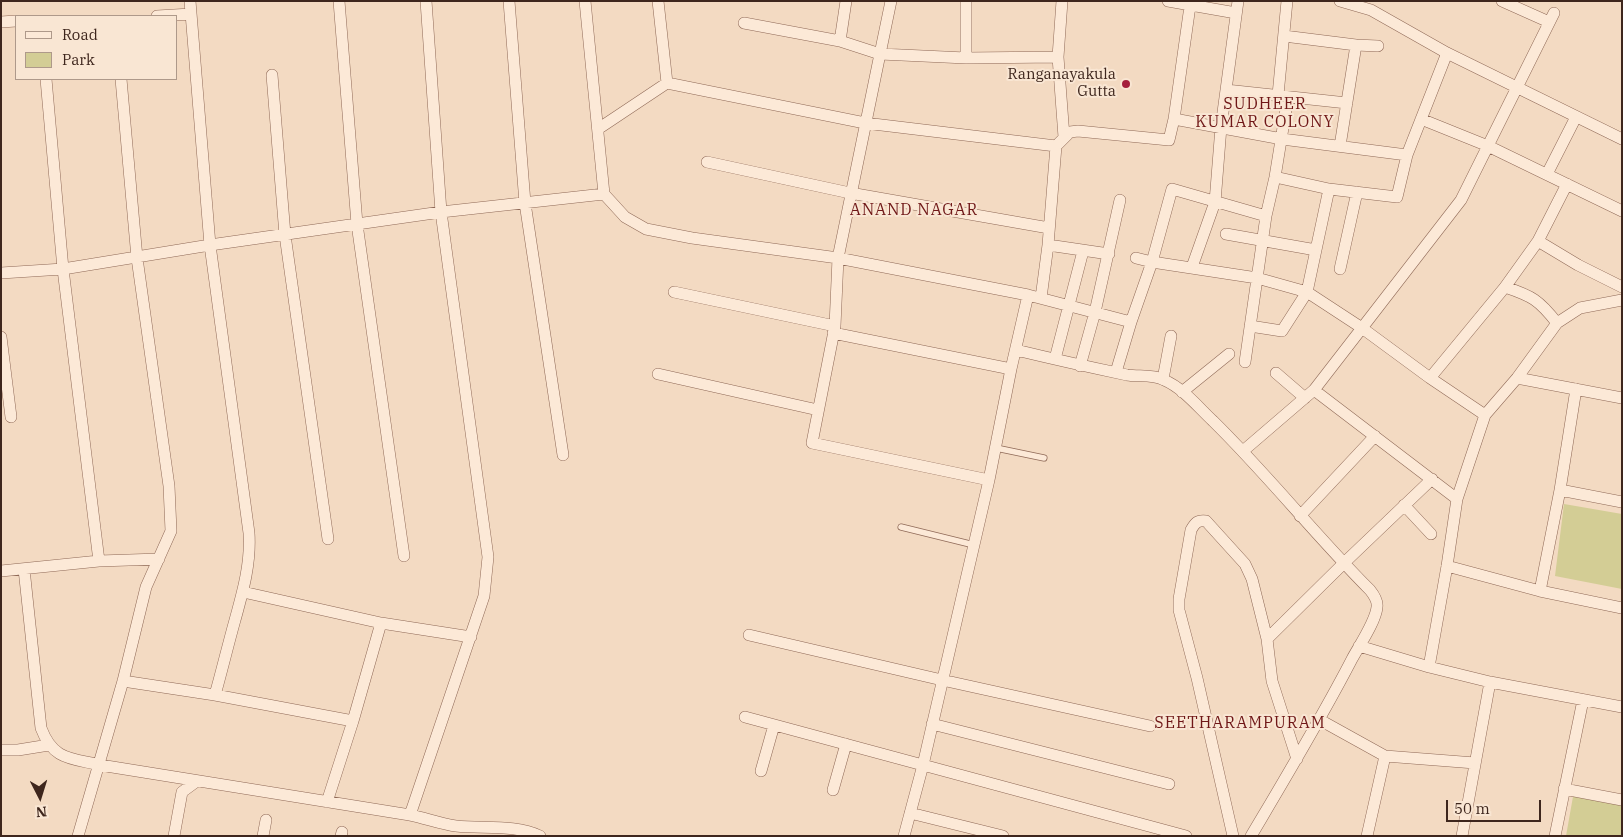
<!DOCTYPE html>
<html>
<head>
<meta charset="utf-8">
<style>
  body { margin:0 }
  #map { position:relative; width:1623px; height:837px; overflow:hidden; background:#f3dac2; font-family:"IBM Plex Serif",serif }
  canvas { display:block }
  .frame { position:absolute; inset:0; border:2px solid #3e261d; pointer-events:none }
  .legend { position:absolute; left:15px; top:15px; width:162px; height:65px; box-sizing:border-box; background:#f9e6d3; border:1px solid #ae998a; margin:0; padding:6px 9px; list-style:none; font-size:15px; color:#3e261d }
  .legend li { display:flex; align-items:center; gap:10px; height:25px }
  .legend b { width:25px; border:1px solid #ae998a }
  .north { position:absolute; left:15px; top:772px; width:50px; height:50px; -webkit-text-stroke:4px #f9e6d3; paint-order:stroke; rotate:175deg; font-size:14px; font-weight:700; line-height:20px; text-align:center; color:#3e261d }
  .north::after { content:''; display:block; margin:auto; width:18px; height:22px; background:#3e261d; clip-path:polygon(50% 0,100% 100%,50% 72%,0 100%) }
  .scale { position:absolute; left:1446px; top:800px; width:95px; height:22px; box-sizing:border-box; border:2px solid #3e261d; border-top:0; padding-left:6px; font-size:15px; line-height:18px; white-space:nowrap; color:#3e261d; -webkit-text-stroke:4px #f9e6d3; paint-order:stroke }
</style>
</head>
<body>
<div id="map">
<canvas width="1623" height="837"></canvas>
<div class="frame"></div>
<ul class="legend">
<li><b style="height:6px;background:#fce9d7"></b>Road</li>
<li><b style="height:14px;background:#d3cd95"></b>Park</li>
</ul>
<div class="north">N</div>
<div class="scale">50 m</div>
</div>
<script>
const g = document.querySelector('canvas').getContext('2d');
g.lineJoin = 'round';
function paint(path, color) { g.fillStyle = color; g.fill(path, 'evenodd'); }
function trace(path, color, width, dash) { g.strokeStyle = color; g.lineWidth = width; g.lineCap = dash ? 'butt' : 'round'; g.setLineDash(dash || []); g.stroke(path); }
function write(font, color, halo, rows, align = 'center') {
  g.font = font + ' "IBM Plex Serif",serif'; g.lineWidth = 4; g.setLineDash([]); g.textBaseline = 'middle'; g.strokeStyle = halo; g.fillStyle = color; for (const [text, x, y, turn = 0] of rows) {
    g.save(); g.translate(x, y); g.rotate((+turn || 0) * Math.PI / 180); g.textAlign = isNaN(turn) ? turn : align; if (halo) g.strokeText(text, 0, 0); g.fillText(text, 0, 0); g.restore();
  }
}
paint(new Path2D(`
  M1564,504L1622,514V589L1555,576Z
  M1574,791L1622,800V836H1566Z`), '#d3cd95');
const service = new Path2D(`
  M996,448L1044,458
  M901,527L974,545`);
const minor = new Path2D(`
  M190,1L210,245L249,533C251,563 243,591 235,620C228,645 222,670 215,695L353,721
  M339,1L357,224L404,556
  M509,1L525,203L563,455
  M585,1L604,194L625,217L646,229L692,238L838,258L835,326L674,292
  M846,1L840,41L880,54L838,258L1028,295L1131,322
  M891,1L880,54L966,58L1058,57
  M1062,1L1058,57L1064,137
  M1168,1L1236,13
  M1340,1L1371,10L1447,53L1622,139
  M1502,1L1549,22
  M1190,6L1174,119L1282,139L1407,155
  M157,16L191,14
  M1,22L16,21
  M744,23L840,41
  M1284,36L1356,45L1340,146
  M1356,45L1378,46
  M966,58V1
  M272,75L285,235L328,539
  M46,79L63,269L99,561
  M667,83L865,123L1056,146
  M1226,90L1347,103
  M1278,95L1287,1
  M1421,119L1488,146L1622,211
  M598,129L667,83L658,1
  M707,162L850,193L1049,228
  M1547,174L1576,117
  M1275,177L1329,189L1397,197L1407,155L1447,53
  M1567,184L1538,241L1578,265L1622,287
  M1226,234L1316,250
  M1048,245L1109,254
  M1136,258L1152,262L1257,278L1307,292L1362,328L1461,200L1554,13
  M1192,267L1215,202L1221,127L1238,1
  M1340,269L1357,192
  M1,273L63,269L210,245L441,212L604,194
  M1505,287C1532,296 1539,300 1557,323
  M1041,298L1048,245L1056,146L1070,132L1078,131L1169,140L1174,119
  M835,326L812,443L989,480
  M1250,326L1282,331L1307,292L1329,189
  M833,333L1011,369
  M1,337L11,417
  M1016,350C1053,359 1089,367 1127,375C1139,377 1152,374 1164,380C1183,388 1198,407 1213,421C1268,475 1316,536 1370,590C1374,595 1378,601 1377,607C1376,621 1359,646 1352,659C1321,719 1286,777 1251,836
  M1055,359L1083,251
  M1245,362L1266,216L1275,177L1288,97
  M1080,366L1095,312L1120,200
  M1116,372L1131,322L1152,262L1172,189L1266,216
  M1276,373L1305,398
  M658,374L818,410
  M1430,378L1505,287L1538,241
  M1517,378L1622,398
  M1163,379L1171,336
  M1314,390L1457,499
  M1182,392L1229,354
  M1243,451L1314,390L1362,328L1430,378L1485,415
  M1560,490L1622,502
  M1404,505L1431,534
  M1300,516L1375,436
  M1447,566L1540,591L1622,608
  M24,569L41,728C53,760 70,758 100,765L410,815C425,818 441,824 456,826C482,829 516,824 540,836
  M1,571L99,561L159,559
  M1540,591L1560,490L1576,389
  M243,592L381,623L471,637
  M749,635L942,680L1150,726
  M1267,639L1344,563L1432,479
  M1359,646L1429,667L1490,682L1622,707
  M1429,667L1447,566L1457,499L1485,415L1517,378L1557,323L1580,308L1622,300
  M123,681L215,695
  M745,717L1186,836
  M1320,720L1385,756L1475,763
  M932,724L1169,784
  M1,750H18L49,745
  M761,771L774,725
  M1564,789L1622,800
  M833,790L846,744
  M327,802L353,721L381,623
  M910,813L1003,836
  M410,815L484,596L488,557L441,212L426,1
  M78,836L123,681L146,587L171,531L169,486L137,258L121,79
  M174,836L182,792L197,781
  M263,836L266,820
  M341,836L342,832
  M904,836L923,765L989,480L1011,369L1028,295
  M1233,836L1197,678L1179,610V599L1191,530C1195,523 1197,520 1206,521L1245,564L1252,579L1267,639L1272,681L1297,759
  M1367,836L1385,756
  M1462,836L1490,682
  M1555,836L1583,700`);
trace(service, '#8f6957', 7);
trace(minor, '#8f6957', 12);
trace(service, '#fce9d7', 5.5);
trace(minor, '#fce9d7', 11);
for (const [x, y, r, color] of [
  [1126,84,5,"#a5203d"]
]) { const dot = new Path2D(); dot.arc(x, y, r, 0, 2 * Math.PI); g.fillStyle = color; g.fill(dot); trace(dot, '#f9e6d3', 2); }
write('15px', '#3e261d', '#f9e6d3', [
  ["Ranganayakula",1116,75],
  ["Gutta",1116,92]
], 'right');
g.letterSpacing = '1px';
write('16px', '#6f1717', '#f9e6d3', [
  ["SUDHEER",1265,104],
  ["KUMAR COLONY",1265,122],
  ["ANAND NAGAR",914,210],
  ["SEETHARAMPURAM",1240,723]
]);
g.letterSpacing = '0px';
</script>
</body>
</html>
